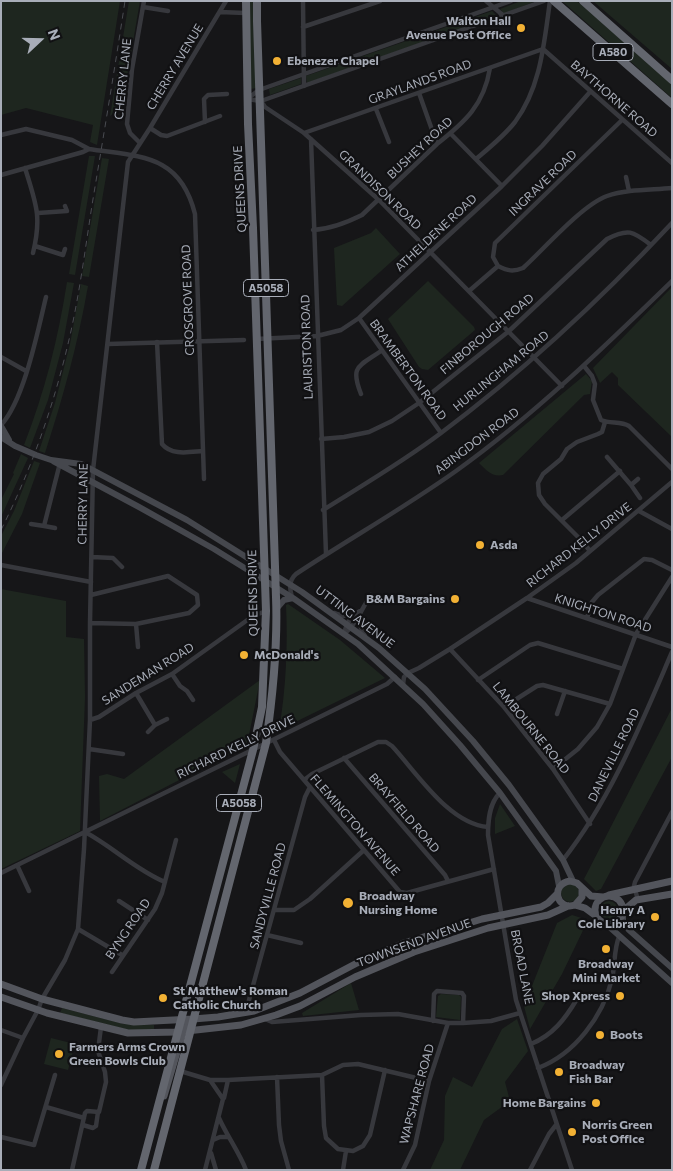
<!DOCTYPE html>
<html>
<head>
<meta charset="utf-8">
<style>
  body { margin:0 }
  #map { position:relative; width:673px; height:1171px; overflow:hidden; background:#161618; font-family:Commissioner,sans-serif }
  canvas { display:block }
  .frame { position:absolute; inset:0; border:2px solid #a8adb8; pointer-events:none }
  .north { position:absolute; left:15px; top:15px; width:50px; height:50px; -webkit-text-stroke:4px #111113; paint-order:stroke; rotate:69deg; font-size:14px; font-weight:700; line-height:20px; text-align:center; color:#a8adb8 }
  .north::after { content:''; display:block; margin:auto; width:18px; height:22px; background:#a8adb8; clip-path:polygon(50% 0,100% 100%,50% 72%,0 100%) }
</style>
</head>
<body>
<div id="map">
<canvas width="673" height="1171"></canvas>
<div class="frame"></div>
<div class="north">N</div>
</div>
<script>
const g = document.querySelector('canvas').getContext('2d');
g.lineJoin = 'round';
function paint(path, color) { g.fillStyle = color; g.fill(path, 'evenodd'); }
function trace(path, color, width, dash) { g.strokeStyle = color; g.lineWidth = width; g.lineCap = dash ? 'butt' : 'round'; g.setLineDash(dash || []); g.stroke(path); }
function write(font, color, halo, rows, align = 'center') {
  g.font = font + ' Commissioner,sans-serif'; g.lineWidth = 4.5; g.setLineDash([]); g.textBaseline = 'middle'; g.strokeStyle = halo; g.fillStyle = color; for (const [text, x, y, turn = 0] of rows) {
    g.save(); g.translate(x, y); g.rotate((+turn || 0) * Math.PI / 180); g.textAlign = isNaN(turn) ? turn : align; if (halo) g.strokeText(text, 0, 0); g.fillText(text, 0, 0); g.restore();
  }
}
paint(new Path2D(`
  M1,1H120L97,145L90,142L93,125L26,108L1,115Z
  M129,1H140L122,106L110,116Z
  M249,1H255L256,88L251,89Z
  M521,1H536L504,14L500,9Z
  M562,1H577L672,84V98Z
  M593,1H672V69Z
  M492,11L497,16L307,83L306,76Z
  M301,78V84L270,95L269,89Z
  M89,156H95L75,275L69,274Z
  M102,158L109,159L89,277L82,276Z
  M376,228L400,254L342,306L337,305L334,248L371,233Z
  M428,281L474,327L475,330L428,370L422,369L419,367L388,319Z
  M67,282L74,283L63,343L48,400L30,448L24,445C45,391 58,339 67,282Z
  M81,284L88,286C78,343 63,398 45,453L39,451L55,403L70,344Z
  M672,287V437L618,385V378L612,372L600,383L593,368Z
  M586,374L592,381L590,394L584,395L503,475C492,477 487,471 479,463Z
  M21,454L28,458L1,517V500L14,474L13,473Z
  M34,461L40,463L22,514L1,555V536L14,511Z
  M1,589L66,601V637L84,639L85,697L80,831L1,869Z
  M288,604L340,640L385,678L279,730C286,689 288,646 286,605Z
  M260,680L247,745L100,821L99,776L107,774L124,779Z
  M672,708V757L601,889L596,891L584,879Z
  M240,764L235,783L222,772Z
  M500,804L515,826L495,834V818Z
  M561 893a9 9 0 1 1 18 0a9 9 0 1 1-18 0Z
  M600 910a9 9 0 1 1 18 0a9 9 0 1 1-18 0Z
  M572,915L588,920L562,974L530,1029L524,1006L557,923Z
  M351,983L359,1010L303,1016L302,1013Z
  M441,994L459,995L461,997L460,1020L436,1017L438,996Z
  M62,1008L124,1024L154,1025V1030H129L60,1013Z
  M517,1019L528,1051L505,1082L510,1101L484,1120L460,1170H430L444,1140L445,1096L453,1077L472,1087L502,1029Z
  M51,1038L75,1044L68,1070L44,1064Z`), '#1e261f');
trace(new Path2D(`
  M303,1L304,86
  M486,1L504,16
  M143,7L168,11
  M220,12L245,13
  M303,27L380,1
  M419,93L437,144
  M247,99L261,101L544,1
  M247,99L259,90L511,1
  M261,101L265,107L304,133L379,200L562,386
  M376,109L389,142
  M205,122L204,99L208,95L227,94
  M150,128L161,135L167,136L220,116
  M304,133L543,49L672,163
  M451,134L502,186
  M1,135L26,129L72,140L89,149
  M311,139L326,554
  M140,143L130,133L127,124L132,69L144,1
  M476,159C489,148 504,136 515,122C541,87 544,43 550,1
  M25,168C36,204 42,216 33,253
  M1,175L83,152L89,149C141,157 180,154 195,214L204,479
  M626,177L629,191
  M38,213L67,211L65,206
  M313,230C331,229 346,223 362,215L437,144C465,122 484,105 490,68
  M35,246L63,255L65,249
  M498,266C508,271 513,272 523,268C544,249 582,205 607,196C627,189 651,190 672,188
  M498,266L493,257L495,243L622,120
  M469,291L498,266
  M359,318L441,433
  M256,339L317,336L341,330L359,318L502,186L542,146L590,92
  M157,342L162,444C172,456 189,452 203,451
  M108,344L244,340
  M1,357L26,371
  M584,366L592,376L595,384L593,400L601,420C610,424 621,421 629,426L672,469
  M361,394C350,366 358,367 381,351
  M1,425C24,401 38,330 46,297
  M321,439L344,437L369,432L392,421L419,403L509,331L607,239C628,228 633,231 651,245
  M607,457L631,485L640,498
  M631,485L638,479
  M323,510C363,485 404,461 441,433C525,370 600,300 672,223
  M639,511L672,529
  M562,520L620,471
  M31,524L44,526
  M55,528L44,526L60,463
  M590,551L582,541L545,504L539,495L538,483L543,474L561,459L567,449L577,442L598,434L602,432L605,422
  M92,557L113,558L122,567
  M1,565L91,582
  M292,597C289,588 289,580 296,574C349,539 404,508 456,471C534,415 603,348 672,281
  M527,598L672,647
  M334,613L343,616L353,615
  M360,616L361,628L365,636
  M587,618L592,602L598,595L644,559L652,560L672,570
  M90,623L136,624L189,613L198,605L197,595L168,576L91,595
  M136,624L138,647
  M344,634C357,624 361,609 371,595
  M344,634C346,624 350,616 360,611
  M450,649L504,707L553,769L590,824
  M172,674L180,686L187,691L193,700
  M478,680L530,645L538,643L623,669
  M403,685L404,677L408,673L419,668L450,649L527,598L576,563L672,482
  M136,693L155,725L167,719
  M504,707L537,686L543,685L610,704
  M557,714L565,691
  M90,720L99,717L136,693L172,674L253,616L266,611
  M148,732L155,725
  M274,740L280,752L400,892L407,893L494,869
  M89,749L123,754
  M344,758L445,875L448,881
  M553,769L578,749L597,727L610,704L636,634L672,577
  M304,780L312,774L378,742H386L392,746C417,773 449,824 488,827
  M500,793C489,803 488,821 488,835L516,1000L572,1170
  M85,832C113,847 136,870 165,882
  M563,860C611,799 641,724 672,652
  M17,865L29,891
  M1,873L387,684L395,677
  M638,900L634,886L635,882L672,812
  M119,901L148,920
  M275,910H294L310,899L364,850
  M78,929L122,955
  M267,935L301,943
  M112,972L155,909L162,893L176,840
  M249,1012V1000L305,797L310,787
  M265,1019L272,1022L361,1015L398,1014L448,1023H463L491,1021L520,1013
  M433,1021L434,994L437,991L462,993L464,996L463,1023
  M1,1030L23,1038
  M531,1044C553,1035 565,1019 577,999
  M538,1068C575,1054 603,1016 612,979C615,966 614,948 619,937
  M180,1071L210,1080H228L322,1075L343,1065L358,1064L429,1081
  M322,1075L324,1126L326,1138L338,1149L353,1151L363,1146L370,1135L385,1070
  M277,1077L279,1125L281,1141L289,1170
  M1,1085L23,1038L38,1010L42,999L65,960L78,929L84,849L90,720V623L93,470L128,162L150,128L226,1
  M224,1098L228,1080
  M46,1107L84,1118
  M219,1118C227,1136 239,1152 246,1170
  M83,1125L93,1128L96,1126L98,1112
  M1,1137L34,1145L55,1075
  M213,1140L220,1137H228
  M211,1153L216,1170
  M72,1170L85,1113L87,1111L99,1112L106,1082L105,1072L98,1051L101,1027
  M205,1170L223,1099L210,1080
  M343,1170L346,1151
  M403,1170L415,1145L429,1081L448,1023
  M530,1170L549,1134L556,1125`), '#37383d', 4.5);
trace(new Path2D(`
  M1,426L9,440
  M1,437L15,446L36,455L51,460L81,464L187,520L302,592L379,648L425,689L473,741L509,785L563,860L573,881
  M53,461L139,507L214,549L293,598L358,644L423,704L460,745L500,793L556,871L559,886
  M277,608L284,600L293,598
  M623,914V921L629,930L672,968
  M605,923L672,983`), '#45474d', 6);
trace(new Path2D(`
  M582,889V897L575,905C556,911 550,884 570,881L577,883L591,896L603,897
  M609,895L672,881
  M595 910a14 14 0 1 1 28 0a14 14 0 1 1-28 0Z
  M575,905L585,908L596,916
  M623,911L636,900L672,894
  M1,984L42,999L122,1020L134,1022L193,1019L218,1017L254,1011L300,993L357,963L404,943L482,919L541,907L548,903L557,894
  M1,997L47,1013L128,1033L178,1032L241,1025L276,1015L300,1006L355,977L414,952L488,928L548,915L568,906
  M164,1096L183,1032L188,1023L193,1019`), '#53555c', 7);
trace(new Path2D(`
  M554,1L672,104
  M583,1L672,80
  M141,1170L253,750L262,707L266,611L253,228L248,124L246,1
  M154,1170L266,743C273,694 278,647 276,597L257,21V1`), '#63666e', 8);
trace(new Path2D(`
  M1,530C30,472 52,411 67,348C79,300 85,249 93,199C104,133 115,67 125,1`), '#4a4c52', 1, [6, 5]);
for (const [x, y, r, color] of [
  [521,28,5,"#f2b134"],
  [277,61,5,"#f2b134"],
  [480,545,5,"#f2b134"],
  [455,599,5,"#f2b134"],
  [244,655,5,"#f2b134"],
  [348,903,6,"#f2b134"],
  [655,917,5,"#f2b134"],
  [606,949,5,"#f2b134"],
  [620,996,5,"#f2b134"],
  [163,998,5,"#f2b134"],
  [600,1035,5,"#f2b134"],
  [59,1054,5,"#f2b134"],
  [559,1072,5,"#f2b134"],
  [596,1103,5,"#f2b134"],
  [572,1132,5,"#f2b134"]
]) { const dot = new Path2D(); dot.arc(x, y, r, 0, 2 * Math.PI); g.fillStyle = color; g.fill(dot); trace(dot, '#111113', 2); }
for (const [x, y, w] of [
  [613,52,40],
  [266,288,45],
  [239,803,45]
]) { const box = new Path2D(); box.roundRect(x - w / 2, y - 8.5, w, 17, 4); g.fillStyle = '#111113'; g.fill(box); trace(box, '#a8adb8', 1); }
write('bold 11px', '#a8adb8', null, [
  ["A580",613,52],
  ["A5058",266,288],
  ["A5058",239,803]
]);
write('bold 12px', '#a8adb8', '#111113', [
  ["Walton Hall",511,21,"right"],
  ["Avenue Post Office",511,35,"right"],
  ["Ebenezer Chapel",287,61],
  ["Asda",490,545],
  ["B&M Bargains",445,599,"right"],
  ["McDonald's",254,655],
  ["Broadway",359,896],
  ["Nursing Home",359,910],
  ["Henry A",645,910,"right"],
  ["Cole Library",645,924,"right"],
  ["Broadway",606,964,"center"],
  ["Mini Market",606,978,"center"],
  ["St Matthew's Roman",173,991],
  ["Catholic Church",173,1005],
  ["Shop Xpress",610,996,"right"],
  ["Boots",610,1035],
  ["Farmers Arms Crown",69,1047],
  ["Green Bowls Club",69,1061],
  ["Broadway",569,1065],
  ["Fish Bar",569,1079],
  ["Home Bargains",586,1103,"right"],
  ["Norris Green",582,1125],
  ["Post Office",582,1139]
], 'left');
write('12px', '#a8adb8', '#111113', [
  ["CHERRY AVENUE",175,67,-59],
  ["CHERRY LANE",123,79,-84],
  ["GRAYLANDS ROAD",420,82,-20],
  ["BAYTHORNE ROAD",614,99,41],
  ["BUSHEY ROAD",420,148,-43],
  ["INGRAVE ROAD",543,183,-44],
  ["QUEENS DRIVE",240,189,-93],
  ["GRANDISON ROAD",380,190,44],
  ["ATHELDENE ROAD",436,233,-43],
  ["CROSGROVE ROAD",188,300,-92],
  ["FINBOROUGH ROAD",487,334,-40],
  ["LAURISTON ROAD",307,347,-92],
  ["BRAMBERTON ROAD",408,370,54],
  ["HURLINGHAM ROAD",501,371,-39],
  ["ABINGDON ROAD",477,441,-37],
  ["CHERRY LANE",83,504,-89],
  ["RICHARD KELLY DRIVE",579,545,-38],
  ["QUEENS DRIVE",253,593,-91],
  ["KNIGHTON ROAD",603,613,18],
  ["UTTING AVENUE",355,617,37],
  ["SANDEMAN ROAD",148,674,-32],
  ["LAMBOURNE ROAD",531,728,51],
  ["RICHARD KELLY DRIVE",236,747,-26],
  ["DANEVILLE ROAD",614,755,-64],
  ["BRAYFIELD ROAD",404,813,49],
  ["FLEMINGTON AVENUE",355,825,49],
  ["SANDYVILLE ROAD",268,896,-75],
  ["BYNG ROAD",128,929,-56],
  ["TOWNSEND AVENUE",414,943,-20],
  ["BROAD LANE",522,967,79],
  ["WAPSHARE ROAD",417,1094,-75]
]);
</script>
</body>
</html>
